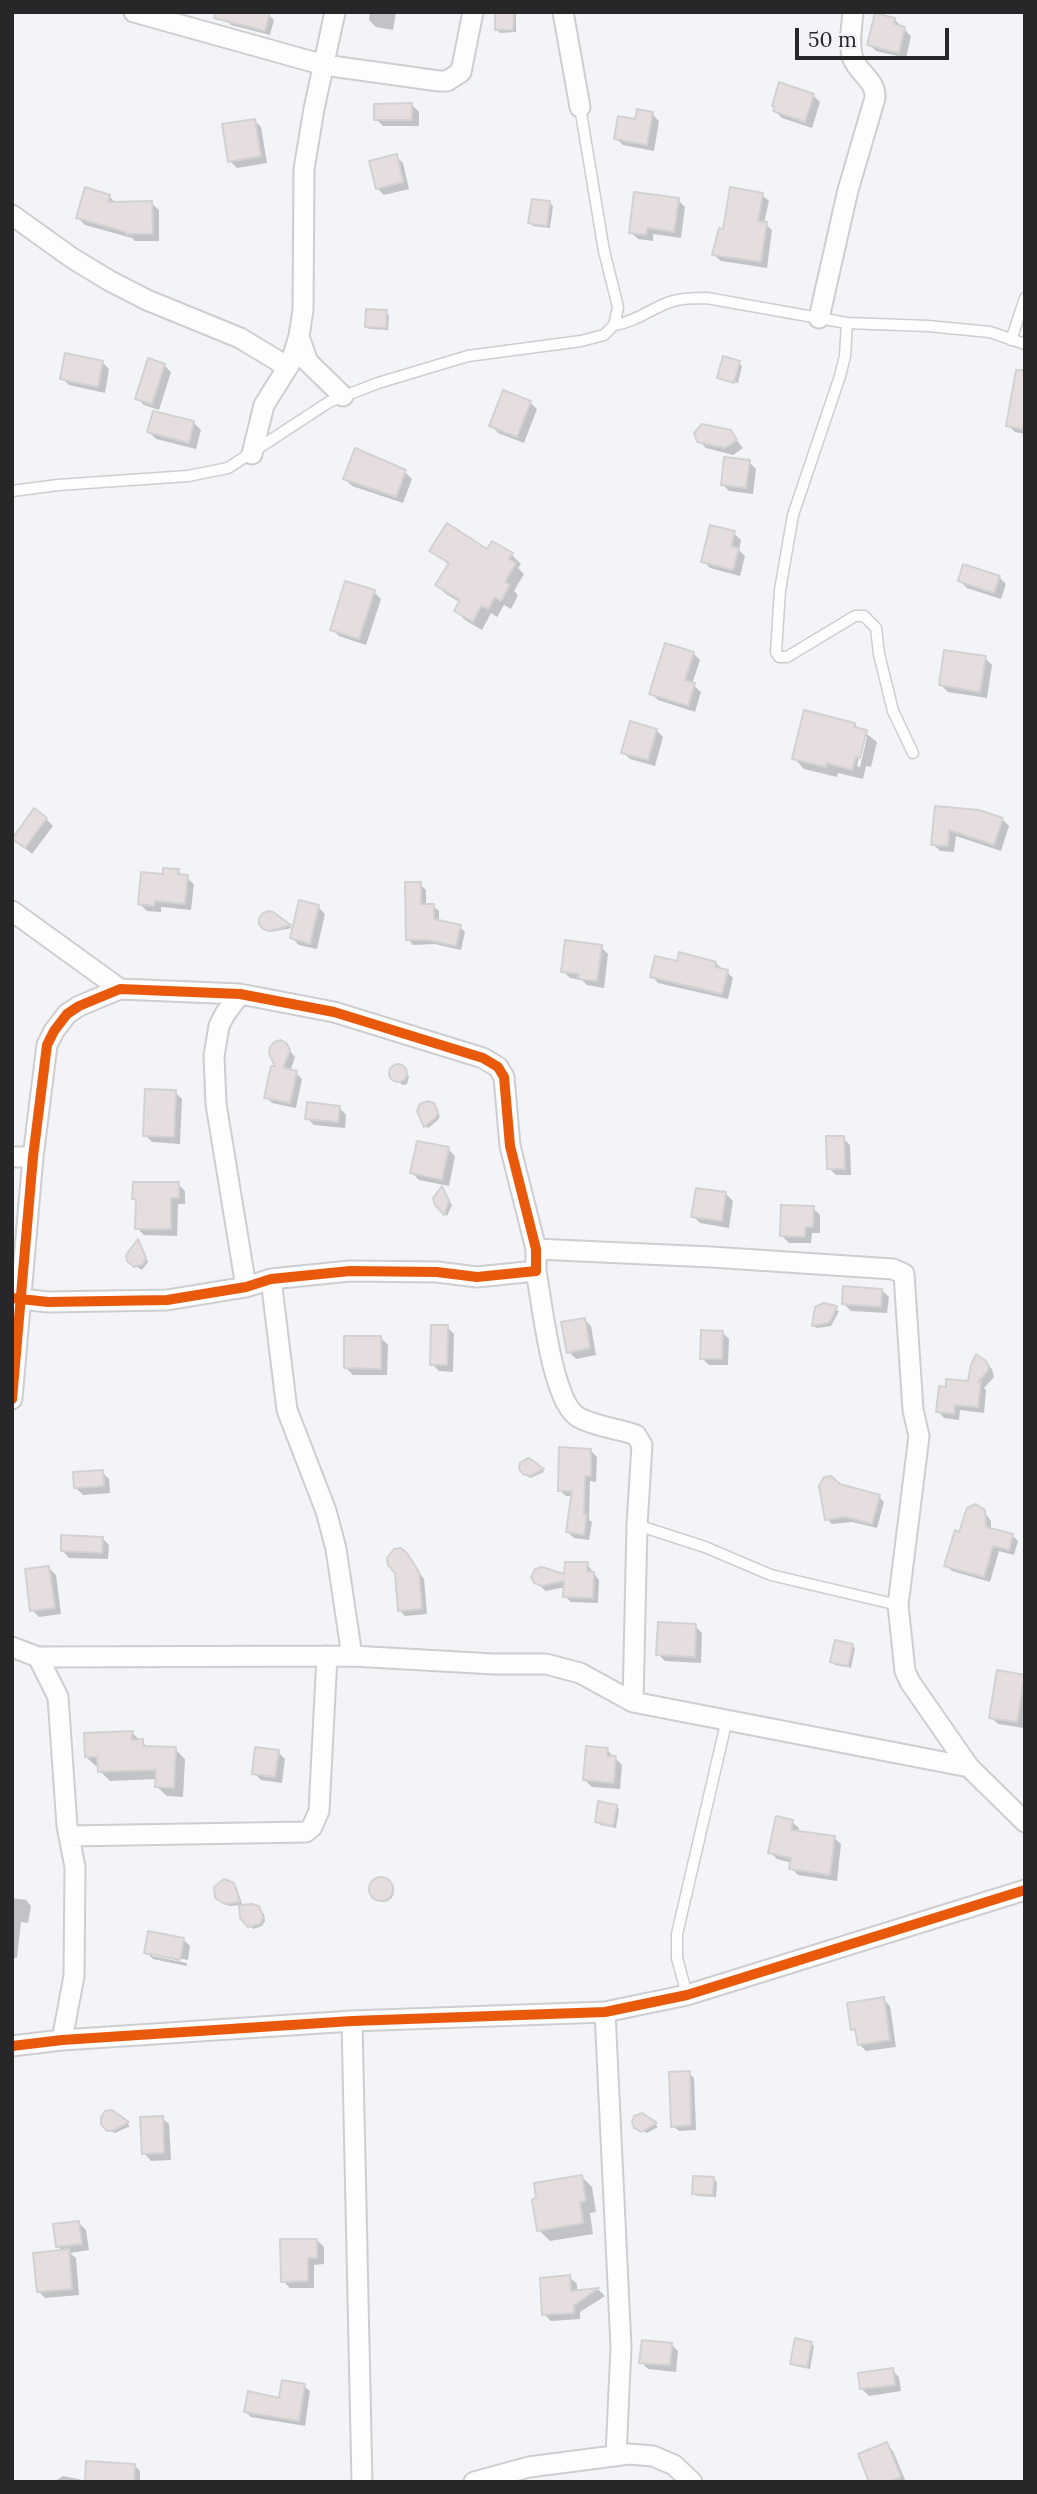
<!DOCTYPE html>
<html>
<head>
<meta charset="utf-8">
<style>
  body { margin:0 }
  #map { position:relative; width:1037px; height:2494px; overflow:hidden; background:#f3f4f8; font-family:Lora,serif }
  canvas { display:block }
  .frame { position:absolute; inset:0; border:14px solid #27272a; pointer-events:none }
  .scale { position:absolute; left:795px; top:28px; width:154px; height:32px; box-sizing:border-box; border:4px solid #27272a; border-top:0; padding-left:9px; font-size:21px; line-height:24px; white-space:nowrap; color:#27272a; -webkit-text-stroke:5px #f2f3f9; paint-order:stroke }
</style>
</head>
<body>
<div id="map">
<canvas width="1037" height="2494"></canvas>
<div class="frame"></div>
<div class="scale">50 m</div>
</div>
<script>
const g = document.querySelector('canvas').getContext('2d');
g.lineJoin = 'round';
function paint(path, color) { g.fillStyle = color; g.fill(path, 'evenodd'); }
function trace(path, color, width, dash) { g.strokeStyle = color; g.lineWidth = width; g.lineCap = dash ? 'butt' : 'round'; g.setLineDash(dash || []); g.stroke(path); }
paint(new Path2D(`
  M370,12H396L393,30L376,27L369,20Z
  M497,12H516V32L500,33L497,30Z
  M269,15L274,20L270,35L231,25L226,20Z
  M894,19L911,36L906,58L876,51L869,44Z
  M813,95L820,102L812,128L782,118L775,111Z
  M412,105L419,112V126H383L376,119Z
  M652,114L659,121L654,151L623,145L616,138L637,121Z
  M254,120L261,127L267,163L237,168L230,161Z
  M396,156L403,163L409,189L384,195L377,188Z
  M762,195L769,201L764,223L772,230L767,268L721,261L714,255L724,231Z
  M109,196L116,203H151L159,210V241H135L132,238L85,225L78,218Z
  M678,200L685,207L681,238L653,234V241L638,239L631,232Z
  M550,203L553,206L550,228L533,226L530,223Z
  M386,312L389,315L388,330L369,329L366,326Z
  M102,362L109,369L105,393L69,385L62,378Z
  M739,363L742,366L738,383L719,378Z
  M164,365L171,372L159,410L144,405L137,398Z
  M1025,398V434L1015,432L1008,425Z
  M530,402L537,409L524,443L498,433L492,426Z
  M194,423L201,430L196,449L156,439L149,432Z
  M730,432L743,448L733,455L706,448L699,441Z
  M749,462L756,469L753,494L729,491L722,484Z
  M405,472L412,479L403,503L352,486L345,479Z
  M734,533L741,540L739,550L745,556L740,576L710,568L703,561Z
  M431,550L488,551L512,555L521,564L518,568L524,574L514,591L518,595L511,609L504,605L497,617L491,613L482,630L465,620L456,611L461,603L446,594L437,585L449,565Z
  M999,577L1006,584L1001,599L967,588L960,581Z
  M374,592L381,599L366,645L339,636L332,629Z
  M693,653L700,660L692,684L701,692L695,712L658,700L651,693Z
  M985,658L992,665L987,698L948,692L941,685Z
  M854,724L877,742L871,767L866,766L863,779L838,773L837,777L804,769L794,758ZM864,734L867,737L860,767L857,766Z
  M656,730L663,737L655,766L630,759L623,752Z
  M936,808L1002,819L1009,826L1001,851L956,836L954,852L940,851L933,844Z
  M46,819L53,826L32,854L14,839Z
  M178,871L194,884L191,910L161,907V912L147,911L140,904L164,876Z
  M420,884L426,890V906H433L439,911V922L460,927L465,932L461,950L435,944L413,945L408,939Z
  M318,907L325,914L317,949L299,945L292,938Z
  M272,914L292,928L270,932L261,924Z
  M601,947L608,954L604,988L587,985L582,980L570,978L563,971Z
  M679,963H715L727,972L733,978L728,999L658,983L652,976Z
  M289,1050L295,1057L290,1072L296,1073L302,1079L296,1108L272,1103L266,1097Z
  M399,1066L407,1072L409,1077L407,1084L403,1085L392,1078L391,1073L394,1067Z
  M175,1092L182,1099L180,1144L152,1142L145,1135Z
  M433,1105L440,1116L437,1121L428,1128L425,1126Z
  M339,1107L346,1115L345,1128L314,1125L307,1118Z
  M843,1138L850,1145L851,1175H836L829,1168Z
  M448,1149L455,1156L449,1186L419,1180L412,1173Z
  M178,1184L185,1191V1204H178L177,1236L144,1235L137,1228V1201L134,1198Z
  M444,1192L452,1205L447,1216L435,1202Z
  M726,1194L733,1201L729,1228L700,1223L693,1216Z
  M813,1208L820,1215V1233H812L811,1243H789L782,1236Z
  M139,1242L148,1262L142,1270L130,1263Z
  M882,1290L889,1297L887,1313L851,1311L844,1304Z
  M824,1305L839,1311L831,1326L816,1328L814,1326Z
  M584,1319L591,1326L596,1355L576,1359L569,1352Z
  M447,1327L454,1334L453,1372L439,1371L432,1364Z
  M722,1332L729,1339L728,1365H709L702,1358Z
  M381,1338L388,1345L387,1375H353L346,1368Z
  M985,1362L992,1369L994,1377L984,1388L986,1390L984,1413L960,1410L959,1420L944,1418L938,1411L969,1383Z
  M590,1450L597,1457L596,1482L590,1481L589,1520L592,1522L589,1540L574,1538L568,1532L573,1496H566L559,1490Z
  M528,1460L542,1470L544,1472L530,1478L521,1468Z
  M102,1472L109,1479L110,1493L83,1495L76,1488Z
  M840,1486L879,1497L884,1502L877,1528L852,1522L832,1524L827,1519Z
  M982,1509L991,1521V1530L1012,1535L1018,1541L1014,1555L999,1551L990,1582L952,1571L946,1565L960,1534Z
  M102,1538L109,1545L108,1559L69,1558L62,1550Z
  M409,1558L424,1579L427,1614L405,1616L400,1611Z
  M587,1564L599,1580L598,1603L571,1602L565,1596L566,1587L546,1591L535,1582L566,1576Z
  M49,1568L56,1575L61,1614L39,1617L32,1610Z
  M695,1626L702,1633L701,1663L665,1661L658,1654Z
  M852,1645L855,1648L851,1668L835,1665L832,1662Z
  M1024,1676V1728L998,1724L991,1717Z
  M132,1733L149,1748L175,1749L185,1759L183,1797L167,1796L157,1787V1779L110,1781L100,1771V1766H96L86,1757Z
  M607,1750L622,1765L620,1789L592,1787L585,1780Z
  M278,1752L285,1759L282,1783L261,1780L254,1773Z
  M616,1806L619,1809L616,1828L600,1825L597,1822Z
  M792,1822L799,1828L798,1833L834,1838L841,1844L837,1881L798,1875L791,1868L792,1863L777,1859L770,1852Z
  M372 1891a11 11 0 1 1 22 0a11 11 0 1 1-22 0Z
  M234,1885L237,1888L243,1907L255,1906L264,1914L265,1921L262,1926L253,1929L242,1917L241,1905L229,1906L219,1900Z
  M12,1898L26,1900L31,1906L28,1923L21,1922L17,1958H12Z
  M183,1939L190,1946L188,1960L152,1953V1956L187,1963V1966L153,1959L146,1952Z
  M883,1999L890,2006L896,2047L866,2051L859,2044L858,2034L852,2029Z
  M689,2073L694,2078L696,2130L679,2131L673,2126Z
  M115,2113L130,2126L115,2133L107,2130Z
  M642,2115L656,2125L658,2127L647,2133L635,2127Z
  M162,2118L169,2124L171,2160L151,2161L144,2153Z
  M581,2176L592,2187L596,2212L590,2213L593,2234L550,2241L539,2230Z
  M714,2179L717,2182L716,2197L697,2196L694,2193Z
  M79,2223L86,2230L89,2250L70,2253L76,2258L79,2295L45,2298L38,2291L63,2252L58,2246Z
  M317,2240L324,2247V2264L314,2265V2288H290L283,2281Z
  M569,2277L577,2284V2292L599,2290L605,2296L580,2312V2319L551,2321L544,2314Z
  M811,2343L814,2346L810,2369L795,2366L792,2363Z
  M671,2344L678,2351L676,2372L648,2369L641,2362Z
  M892,2370L899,2377L901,2391L869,2396L862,2389Z
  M304,2386L310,2391L305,2426L251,2417L246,2412L281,2400Z
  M887,2444L893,2451L906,2482H871Z
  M134,2465L140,2471V2482H54L63,2476L87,2481Z`), '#0003');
const building = new Path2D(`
  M215,12H270L265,31L214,18Z
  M495,12H514L513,30H495Z
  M875,13L895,18L894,24L905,27L899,53L867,45Z
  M779,82L814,94L805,122L773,111L775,107L772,106Z
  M412,103V120H374V104Z
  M637,109L653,112L647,145L614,139L618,116L635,119Z
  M255,119L261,156L228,162L222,124Z
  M397,154L403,182L376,189L369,161Z
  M85,187L110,195L108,202L152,201L153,234H126V232L76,218Z
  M730,187L763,193L758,221L767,222L761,262L712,255L719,228L723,229Z
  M634,192L679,198L674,232L647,228L646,235L629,233Z
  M532,199L550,201L547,226L528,223Z
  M366,309L387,310L386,328L365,327Z
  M65,353L103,361L98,387L60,379Z
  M723,356L740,361L734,383L717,378Z
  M148,358L165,364L152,404L135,399Z
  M1016,370H1025V430L1006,426Z
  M503,390L531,401L517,437L489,426Z
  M153,411L194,421L189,443L147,432Z
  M702,424L731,430L737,440L725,448L697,442L694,433Z
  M355,448L406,470L396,497L343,479Z
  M724,457L750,460L746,488L721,485Z
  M447,523L487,549L492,541L513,553L509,559L516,563L505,582L510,585L501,601L495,597L488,609L481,606L473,622L454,611L460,600L435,585L449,563L429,551Z
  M710,525L735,531L731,546L739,548L733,570L701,562Z
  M963,564L1000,576L994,593L958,581Z
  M345,581L375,590L359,639L330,630Z
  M665,643L694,652L685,680L695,683L688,706L649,694Z
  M944,650L986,656L980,692L939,685Z
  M804,710L855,723L854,727L867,730L860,758L856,757L852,770L827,763L826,767L792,759Z
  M630,721L657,729L648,760L621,753Z
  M935,806L979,810L1003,818L994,845L949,830L948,846L931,845Z
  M34,808L47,818L25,848L12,839Z
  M163,868L179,869L178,874L188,875L185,904L155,901L154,906L138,904L141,872L163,874Z
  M405,882H421V904H434V919L461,925L456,946L428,940H406Z
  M299,900L319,905L310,944L290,938Z
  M269,911L273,912L291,925L269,931L263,929L259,924V918L263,913Z
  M565,940L602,945L597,981L578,979L579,974L561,972Z
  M679,952L716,962L715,967L728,970L722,994L650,977L655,956L677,961Z
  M281,1040L287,1044L290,1050L283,1068L297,1071L290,1103L264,1098L271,1066H275L269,1054L270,1047L274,1042Z
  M389 1073a9 9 0 1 1 18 0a9 9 0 1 1-18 0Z
  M145,1089L176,1090L174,1137L143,1136Z
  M428,1101L434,1103L438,1112L435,1118L424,1127L417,1111L420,1104Z
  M307,1102L340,1106L338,1122L305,1119Z
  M826,1136H844L845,1169H827Z
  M417,1141L449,1147L442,1180L410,1173Z
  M133,1182H179V1198H171V1229H135L136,1199H132Z
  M442,1186L449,1201L444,1215L435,1205L433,1198Z
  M696,1188L726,1192L722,1221L691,1217Z
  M781,1205L814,1206L813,1227H805V1237L780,1236Z
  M138,1239L146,1258L143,1264L134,1267L127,1261L126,1255Z
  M843,1286L882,1289L881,1307L842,1304Z
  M824,1303L837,1306L832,1318L828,1323L812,1326L815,1307Z
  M585,1318L590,1348L567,1353L561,1322Z
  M431,1325H448L447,1365H430Z
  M701,1330L723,1331L722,1359H700Z
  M344,1336H381V1369L344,1368Z
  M976,1354L986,1361L989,1367L987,1372L978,1382H981L978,1407L955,1405L954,1414L936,1412L939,1386L946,1387V1379L968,1381L971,1365Z
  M559,1447L591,1449V1476H585L584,1514H587L584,1535L566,1532L572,1491H558Z
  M528,1458L532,1460L544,1469L529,1476L523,1474L519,1469L520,1463Z
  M103,1470L104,1486L74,1488L73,1472Z
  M831,1476L840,1484L880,1495L872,1524L846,1517L825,1520L819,1486L824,1477Z
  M976,1504L985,1510L986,1527L1013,1534L1009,1550L993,1546L984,1577L944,1566L955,1530L959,1532L967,1508Z
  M61,1535L103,1537L102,1553L61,1551Z
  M401,1548L407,1553L419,1572L422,1609L398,1611L395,1573L388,1565L387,1558L394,1549Z
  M565,1562H588L587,1572H594L593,1598L563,1597L564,1581L542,1586L534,1583L531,1577L535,1569L542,1567L564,1574Z
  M49,1566L55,1608L30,1611L25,1569Z
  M658,1622L696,1624L695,1657L656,1655Z
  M835,1640L853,1644L848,1666L830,1662Z
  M997,1670L1025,1675L1017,1722L989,1718Z
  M133,1731L131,1740L143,1739V1746L176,1747L174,1788L155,1787L156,1770L98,1772L97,1757H85L84,1733Z
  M586,1746L608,1748L607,1756H616L614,1783L583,1780Z
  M255,1747L279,1750L275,1777L252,1774Z
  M598,1801L617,1805L613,1826L595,1822Z
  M776,1816L793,1820L791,1830L835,1836L830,1875L789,1869L791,1858L768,1853Z
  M369 1889a12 12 0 1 1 24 0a12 12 0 1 1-24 0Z
  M224,1879L234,1883L240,1902L225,1904L215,1898L214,1887Z
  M252,1904L259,1906L263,1917L260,1924L248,1927L240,1918L239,1905Z
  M148,1931L184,1938L180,1960L144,1953Z
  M884,1997L890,2040L858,2045L855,2029L851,2030L847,2003Z
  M690,2071L691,2125L671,2127L669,2072Z
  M112,2110L129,2122L114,2130L107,2131L101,2124V2117L105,2111Z
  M642,2113L657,2123L641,2132L634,2128L632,2122L634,2116Z
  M163,2116L164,2153L142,2154L140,2117Z
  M582,2175L586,2201L580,2202L583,2223L537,2231L532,2200L536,2197L534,2183Z
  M693,2176L714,2177L713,2195L692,2194Z
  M79,2221L82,2244L56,2247L53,2224Z
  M280,2239H317V2258H308V2281L281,2282Z
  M69,2249L72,2289L37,2292L33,2253Z
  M570,2275L571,2291L599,2288L574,2305V2313L542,2315L540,2278Z
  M795,2338L812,2342L807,2367L790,2364Z
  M642,2340L672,2343L670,2365L639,2363Z
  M893,2368L895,2385L860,2389L858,2373Z
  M282,2380L305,2384L299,2421L244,2412L248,2391L279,2398Z
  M887,2442L901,2477L888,2482H869L858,2454Z
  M86,2461L135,2464L134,2482H85Z`);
paint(building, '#e6dede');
trace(building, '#d3d2d3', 2);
const service = new Path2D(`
  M847,323L845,356L840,376L793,515L780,590L776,652L779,657H787L855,616H864L876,628L879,654L893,711L913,753
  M614,325C634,322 648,311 667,303C680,298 694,298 707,298L847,323L928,326L990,332L1025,344
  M1011,340L1025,298
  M12,491L58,485L188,476L228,468L329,402L378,383L468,356L581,341L604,335L614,325L618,307L604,251L580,107
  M637,1525L705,1547L771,1575L898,1605
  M687,1995L677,1958V1934L727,1719`);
const minor = new Path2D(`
  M134,12L324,65L439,81H447L461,72L473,12
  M563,12L580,107
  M12,215L72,258L110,281L147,300L240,338L288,367
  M819,318L848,190L875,98C876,80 859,74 853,59C848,44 852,27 853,12
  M299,337L308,362L343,396
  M252,454L264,405L291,362L299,336L303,310L304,169L314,109L335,12
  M12,911L120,989
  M240,994L225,1014L219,1026L214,1056L216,1104L246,1287
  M12,1157H33
  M536,1249L711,1257L893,1269L904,1274L913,1410L919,1436L898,1605L905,1671L910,1682L969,1767L1025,1822
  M536,1271C542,1302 552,1402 578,1417C595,1427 618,1428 636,1435L642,1445L637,1525L633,1702
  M271,1279L287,1410L326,1511L336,1549L352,1656
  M12,1298L48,1302L167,1300L246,1287L271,1279L350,1271L437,1272L477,1277L536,1271V1249L510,1146L504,1077L498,1067L483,1058L334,1012L240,994L120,989L79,1006L67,1014L54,1031L47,1045L33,1157L12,1399
  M12,1647L38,1657L352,1656L494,1664H546L580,1673L633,1702L969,1767
  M38,1657L58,1697L67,1826L75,1867L74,1976L62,2040
  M69,1836L306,1832L312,1827L319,1811L327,1656
  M605,2012L621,2347L616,2456
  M352,2021L362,2482
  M12,2046L62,2040L352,2021L605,2012L687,1995L1025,1890
  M474,2482L529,2467L629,2454L653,2456L674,2465L692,2482`);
trace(service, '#ceced1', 13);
trace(minor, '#ceced1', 23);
trace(service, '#fdfdfe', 10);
trace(minor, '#fdfdfe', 19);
trace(new Path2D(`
  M12,1298L48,1302L167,1300L246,1287L271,1279L350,1271L437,1272L477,1277L536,1271V1249L510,1146L504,1077L498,1067L483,1058L334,1012L240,994L120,989L79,1006L67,1014L54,1031L47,1045L33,1157L12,1399
  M12,2046L62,2040L352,2021L605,2012L687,1995L1025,1890`), '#e8590c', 10);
</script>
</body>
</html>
